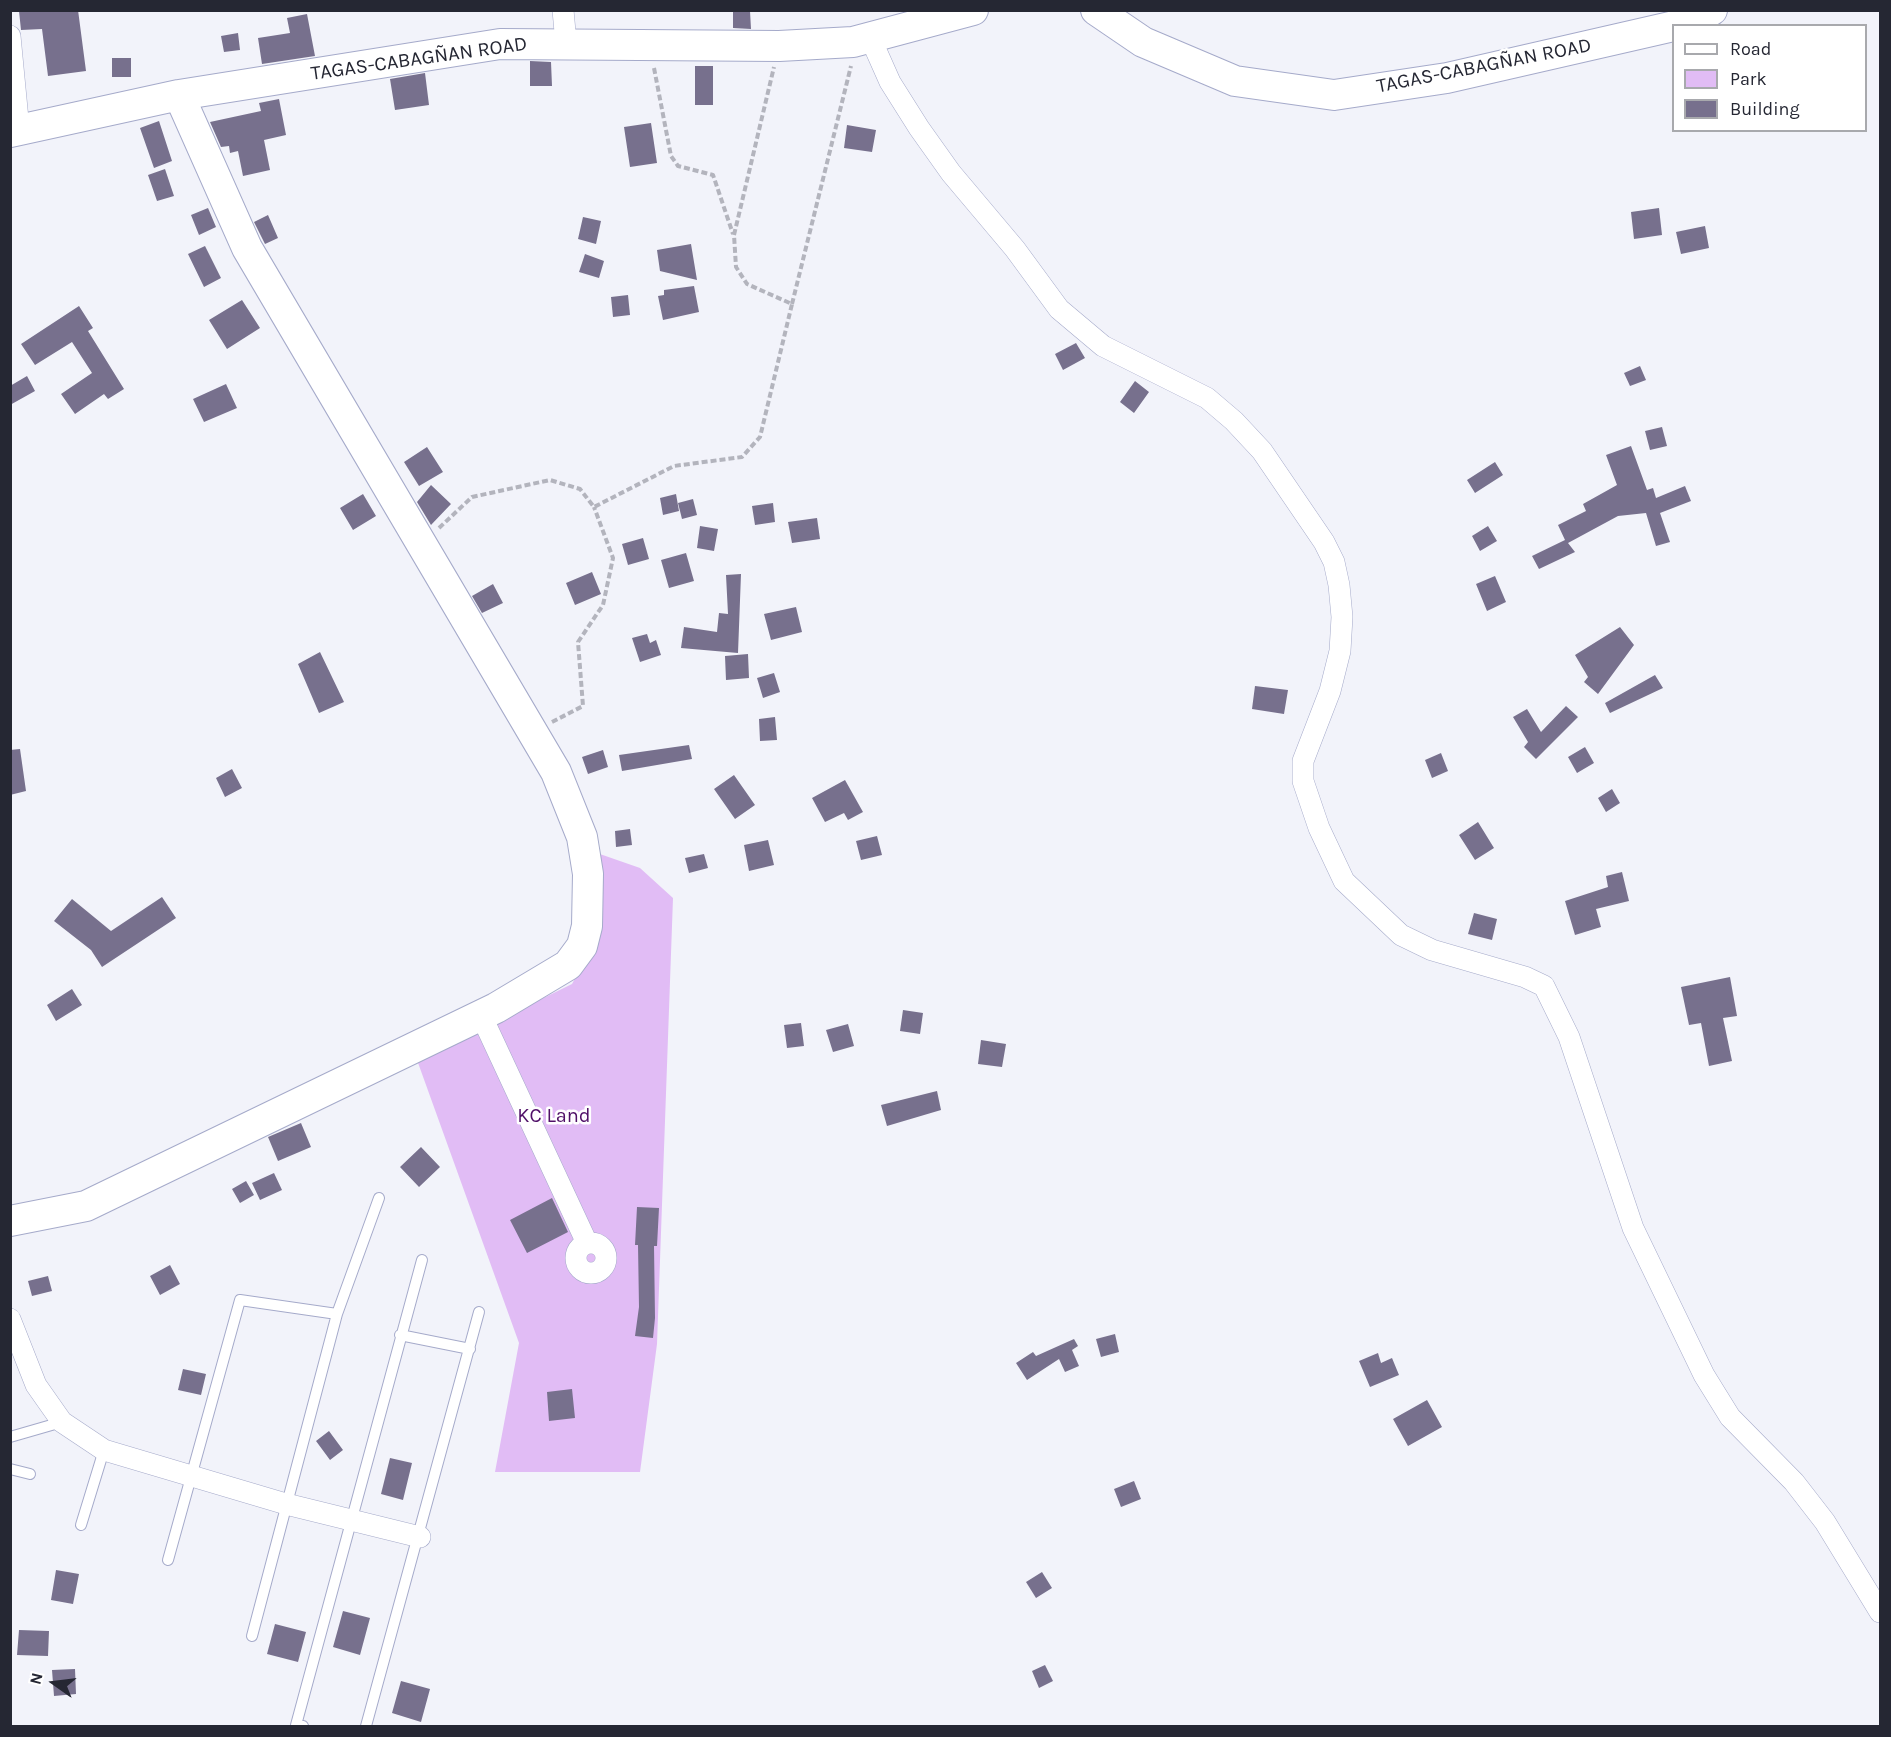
<!DOCTYPE html>
<html>
<head>
<meta charset="utf-8">
<style>
  body { margin:0 }
  #map { position:relative; width:1891px; height:1737px; overflow:hidden; background:#f2f3fa; font-family:Karla,sans-serif }
  canvas { display:block }
  .frame { position:absolute; inset:0; border:12px solid #252733; pointer-events:none }
  .legend { position:absolute; left:1672px; top:24px; width:195px; height:108px; box-sizing:border-box; background:#fff; border:2px solid #a8a9ad; margin:0; padding:8px 10px; list-style:none; font-size:18px; color:#252733 }
  .legend li { display:flex; align-items:center; gap:12px; height:30px }
  .legend b { width:30px; border:2px solid #a8a9ad }
  .north { position:absolute; left:24px; top:1653px; width:60px; height:60px; -webkit-text-stroke:4px #fff; paint-order:stroke; rotate:284deg; font-size:16px; font-weight:700; line-height:24px; text-align:center; color:#252733 }
  .north::after { content:''; display:block; margin:auto; width:21px; height:27px; background:#252733; clip-path:polygon(50% 0,100% 100%,50% 72%,0 100%) }
</style>
</head>
<body>
<div id="map">
<canvas width="1891" height="1737"></canvas>
<div class="frame"></div>
<ul class="legend">
<li><b style="height:8px;background:#fff"></b>Road</li>
<li><b style="height:16px;background:#e1bcf5"></b>Park</li>
<li><b style="height:16px;background:#77708d"></b>Building</li>
</ul>
<div class="north">N</div>
</div>
<script>
const g = document.querySelector('canvas').getContext('2d');
g.lineJoin = 'round';
function paint(path, color) { g.fillStyle = color; g.fill(path, 'evenodd'); }
function trace(path, color, width, dash) { g.strokeStyle = color; g.lineWidth = width; g.lineCap = dash ? 'butt' : 'round'; g.setLineDash(dash || []); g.stroke(path); }
function write(font, color, halo, rows, align = 'center') {
  g.font = font + ' Karla,sans-serif'; g.lineWidth = 5; g.setLineDash([]); g.textBaseline = 'middle'; g.strokeStyle = halo; g.fillStyle = color; for (const [text, x, y, turn = 0] of rows) {
    g.save(); g.translate(x, y); g.rotate((+turn || 0) * Math.PI / 180); g.textAlign = isNaN(turn) ? turn : align; if (halo) g.strokeText(text, 0, 0); g.fillText(text, 0, 0); g.restore();
  }
}
paint(new Path2D(`
  M597,853L640,868L673,898L657,1344L640,1472H495L519,1343L417,1060L572,984L596,940Z`), '#e1bcf5');
paint(new Path2D(`
  M78,10L86,71L48,76L42,29L21,30L19,11Z
  M733,11H750L751,29L733,28Z
  M307,14L315,56L262,64L258,38L290,33L287,18Z
  M238,33L240,50L224,52L221,36Z
  M112,58H131V77H112Z
  M530,61L551,62L552,86H530Z
  M695,66H713V105H695Z
  M425,73L429,105L395,110L390,79Z
  M279,99L286,135L264,140L270,170L243,176L238,151L230,153L229,146L221,147L210,122L261,111L259,103Z
  M159,121L172,161L154,168L140,128Z
  M651,123L657,163L630,167L624,127Z
  M847,125L876,130L872,152L844,148Z
  M165,169L174,196L157,201L148,175Z
  M208,208L216,227L199,235L191,215Z
  M1659,208L1662,235L1634,239L1631,212Z
  M268,215L278,238L265,244L254,222Z
  M583,217L601,221L596,244L578,239Z
  M1705,226L1709,248L1681,254L1676,232Z
  M691,244L697,280L660,271L657,250Z
  M205,246L221,278L204,287L188,254Z
  M585,254L604,261L599,278L579,272Z
  M694,286L699,312L663,320L658,296L664,295V290Z
  M628,295L630,315L613,317L611,297Z
  M242,300L260,328L227,349L209,320Z
  M79,306L93,328L88,331L124,389L108,399L104,394L75,414L61,394L92,373L72,342L35,365L21,344Z
  M1076,343L1085,358L1063,370L1055,354Z
  M1640,366L1646,380L1630,386L1624,373Z
  M27,376L35,391L10,405V386Z
  M1135,381L1149,392L1134,413L1120,402Z
  M226,384L237,408L204,422L193,399Z
  M1662,427L1667,446L1650,450L1645,431Z
  M1631,446L1647,490L1653,488L1656,498L1685,486L1691,501L1660,513L1670,542L1656,546L1646,513L1618,516L1568,543L1575,552L1539,569L1532,556L1565,540L1558,525L1586,511L1583,504L1617,485L1606,455Z
  M427,447L443,472L419,486L404,462Z
  M1495,462L1503,475L1475,493L1467,480Z
  M431,485L451,504L431,525L417,502Z
  M363,494L376,516L353,530L340,508Z
  M676,494L679,511L663,515L660,498Z
  M693,499L697,515L682,519L678,503Z
  M773,503L775,522L755,525L752,506Z
  M817,518L820,539L792,543L788,522Z
  M700,526L718,529L714,551L697,548Z
  M1488,526L1497,541L1480,551L1472,536Z
  M643,538L649,559L628,565L622,544Z
  M686,553L694,581L669,588L661,560Z
  M592,572L601,594L575,605L566,583Z
  M741,574L738,653L681,648L684,627L717,632L719,613L728,614L726,575Z
  M1495,576L1506,602L1487,611L1476,584Z
  M493,584L503,603L482,613L472,596Z
  M796,607L802,632L771,640L764,614Z
  M1620,627L1634,645L1598,694L1584,682L1588,677L1575,655Z
  M647,634L650,643L656,640L661,655L640,662L632,638Z
  M320,652L344,702L319,713L298,664Z
  M748,654L749,678L726,680L725,656Z
  M774,673L780,692L763,698L757,678Z
  M1655,675L1663,688L1610,713L1605,703Z
  M1255,686L1288,690L1284,714L1252,709Z
  M1566,706L1578,717L1536,759L1524,747L1528,742L1513,717L1527,709L1541,732Z
  M775,717L777,740L760,741L759,719Z
  M689,745L692,759L622,771L619,755Z
  M1585,747L1594,763L1577,773L1568,757Z
  M20,749L26,791L10,795V750Z
  M603,750L608,767L588,774L582,757Z
  M1441,753L1448,771L1432,778L1425,760Z
  M232,769L242,788L225,797L216,778Z
  M734,775L755,805L735,819L714,789Z
  M845,780L863,812L848,820L844,813L825,822L812,798Z
  M1612,789L1620,803L1606,812L1598,798Z
  M1478,822L1494,848L1475,860L1459,835Z
  M630,829L632,845L616,847L615,831Z
  M877,836L882,855L861,860L856,841Z
  M768,840L774,865L749,871L744,845Z
  M704,854L708,868L689,873L685,858Z
  M1622,872L1629,901L1596,909L1601,927L1575,935L1565,901L1608,887L1606,876Z
  M162,897L176,918L102,967L91,950L54,921L72,899L111,931Z
  M1474,913L1497,919L1492,940L1468,934Z
  M1730,977L1737,1016L1723,1018L1732,1061L1709,1066L1701,1023L1689,1025L1681,987Z
  M72,989L82,1005L56,1021L47,1005Z
  M903,1010L923,1013L920,1034L900,1031Z
  M801,1023L804,1046L787,1048L784,1025Z
  M848,1024L854,1046L833,1052L826,1030Z
  M981,1040L1006,1044L1002,1067L978,1064Z
  M937,1091L941,1110L887,1126L881,1105Z
  M301,1123L311,1147L278,1161L268,1137Z
  M421,1147L440,1167L419,1187L400,1167Z
  M274,1173L282,1190L260,1200L252,1183Z
  M246,1181L254,1195L240,1203L232,1189Z
  M552,1198L568,1232L527,1253L510,1220Z
  M637,1207L659,1208L657,1246H654L655,1318L653,1338L635,1336L639,1307L638,1245H635Z
  M170,1265L180,1284L160,1295L150,1276Z
  M48,1276L52,1291L32,1296L28,1281Z
  M1115,1334L1119,1352L1101,1357L1096,1339Z
  M1074,1339L1078,1346L1072,1350L1079,1366L1065,1372L1059,1359L1027,1380L1016,1363L1033,1352L1036,1356Z
  M1378,1353L1381,1363L1392,1358L1399,1375L1370,1387L1359,1361Z
  M183,1369L206,1374L201,1395L178,1390Z
  M572,1389L575,1418L549,1421L547,1392Z
  M1427,1400L1442,1427L1408,1446L1393,1419Z
  M329,1431L343,1450L330,1460L316,1441Z
  M390,1458L412,1463L403,1500L381,1494Z
  M1134,1481L1141,1499L1121,1507L1114,1489Z
  M56,1570L79,1574L73,1604L51,1600Z
  M1042,1572L1052,1588L1036,1598L1026,1582Z
  M343,1611L370,1618L360,1655L333,1647Z
  M275,1624L306,1632L298,1662L267,1654Z
  M19,1630L49,1631L48,1656L17,1655Z
  M1045,1665L1053,1681L1039,1688L1032,1671Z
  M75,1669L76,1694L54,1696L52,1670Z
  M401,1681L430,1689L421,1722L392,1713Z`), '#77708d');
const lane = new Path2D(`
  M337,1314L379,1198
  M400,1335L470,1349
  M10,1437L62,1422
  M10,1469L30,1474
  M81,1525L104,1450
  M168,1560L240,1300L337,1314L252,1636
  M303,1726L296,1725L422,1260
  M366,1726L479,1312`);
const street = new Path2D(`
  M563,10L566,43
  M10,36L19,130
  M870,37L890,82L919,128L951,173L1015,249L1059,309L1103,346L1207,398L1234,421L1262,451L1324,542L1334,562L1339,585L1342,617L1340,651L1330,691L1303,761V781L1319,828L1344,881L1401,935L1432,950L1525,977L1544,986L1569,1037L1633,1228L1704,1375L1730,1417L1794,1482L1825,1522L1880,1612
  M481,1015L587,1243
  M576 1258a15 15 0 1 1 30 0a15 15 0 1 1-30 0Z
  M10,1319L36,1385L62,1422L104,1450L286,1504L420,1537`);
const secondary = new Path2D(`
  M1096,10L1143,42L1235,81L1334,95L1447,78L1674,26
  M1676,26L1695,21L1712,10
  M10,132L179,95L500,44L779,46L853,42L973,10
  M10,1221L86,1206L496,1008L568,965L582,946L587,926L588,874L582,837L556,772L247,248L179,95`);
trace(lane, '#a5aaca', 12);
trace(street, '#a5aaca', 22);
trace(secondary, '#a5aaca', 32);
trace(new Path2D(`
  M654,68L671,156L678,166L713,175L733,234
  M792,304L851,66
  M439,528L472,497L550,480L580,489L594,507L674,466L742,457L760,437L792,304L747,284L736,267L734,235L774,67
  M552,722L583,706L578,642L603,605L613,558L594,507`), '#b3b4bd', 4, [6, 3]);
trace(lane, '#fff', 10);
trace(street, '#fff', 21);
trace(secondary, '#fff', 30);
write('20px', '#252733', '#fff', [
  ["TAGAS-CABAGÑAN ROAD",419,59,-8],
  ["TAGAS-CABAGÑAN ROAD",1484,66,-11]
]);
write('20px', '#4f0f67', '#fff', [
  ["KC Land",554,1116]
]);
</script>
</body>
</html>
